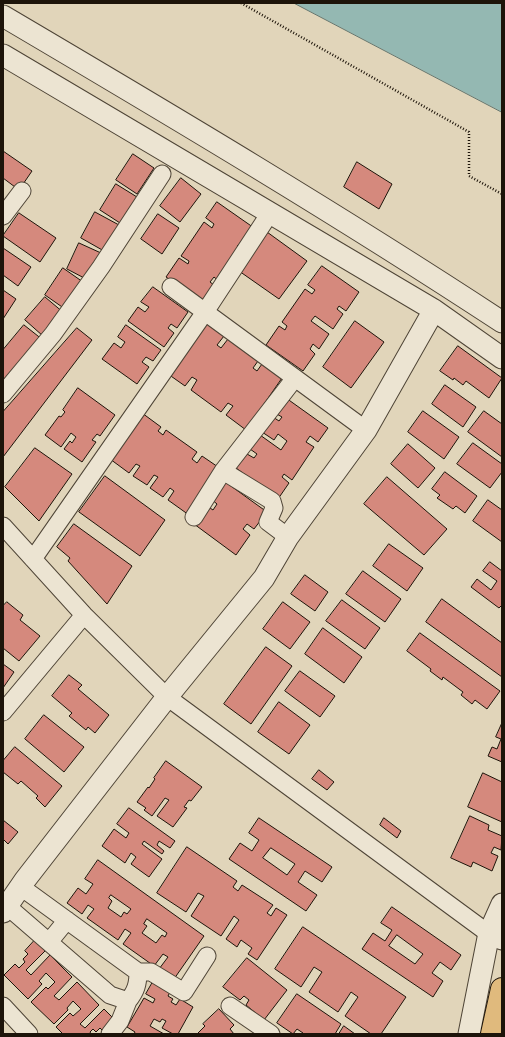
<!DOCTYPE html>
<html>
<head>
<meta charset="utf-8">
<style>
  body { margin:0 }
  #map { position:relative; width:505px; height:1037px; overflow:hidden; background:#e1d5ba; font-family:"Sorts Mill Goudy",serif }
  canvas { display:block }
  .frame { position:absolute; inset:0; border:4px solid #1d140a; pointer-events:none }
</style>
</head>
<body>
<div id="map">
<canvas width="505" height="1037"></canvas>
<div class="frame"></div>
</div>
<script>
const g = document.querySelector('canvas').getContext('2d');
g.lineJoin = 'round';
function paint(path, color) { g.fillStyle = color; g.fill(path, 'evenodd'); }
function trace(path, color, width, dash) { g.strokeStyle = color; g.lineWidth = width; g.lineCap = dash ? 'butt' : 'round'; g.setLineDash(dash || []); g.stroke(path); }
const water = new Path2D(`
  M294,3H502V112Z`);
paint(water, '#94b8b2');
trace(water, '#64766f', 1);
const building = new Path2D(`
  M3,151L32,171L19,190L3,178Z
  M133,154L154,168L137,194L116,180Z
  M357,162L392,184L379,209L344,187Z
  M181,178L201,194L180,222L160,206Z
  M116,184L137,197L120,223L100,210Z
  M217,202L257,230L246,247L240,243L237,246L243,251L221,283L214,277L210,282L218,288L207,304L166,277L179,258L188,264L189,261L181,256L204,222L212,228L214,224L206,218Z
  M95,212L119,225L104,251L81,238Z
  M19,213L56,238L40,262L3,236Z
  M158,214L179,228L162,254L141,239Z
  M267,232L307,261L279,299L239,271Z
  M79,243L101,253L88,280L67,269Z
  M3,248L31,267L18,286L3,275Z
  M322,266L359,292L346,311L339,306L337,309L343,314L333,329L315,316L311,321L329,334L319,349L313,344L310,349L315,354L303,371L266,345L279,326L285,330L287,326L282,322L305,289L312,294L315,290L308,285Z
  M63,268L83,282L65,309L45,295Z
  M153,287L188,312L177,328L171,324L168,328L174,333L164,347L128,321L138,307L145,312L149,307L141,302Z
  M3,290L16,299L3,319Z
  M45,297L64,313L43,336L25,320Z
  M355,321L384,342L351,388L323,367Z
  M204,322L224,336L217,345L221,348L228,339L258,361L253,368L257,371L262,364L282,378L246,430L226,415L233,406L228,403L221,412L191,390L197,380L192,377L185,386L168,374Z
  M24,325L43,340L3,388V350Z
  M126,325L161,350L153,361L146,357L142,362L149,367L137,384L102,359L114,343L121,348L125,342L118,337Z
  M77,328L92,340L3,457V412Z
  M458,346L502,378L489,398L466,381L463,385L454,378L453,380L440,371Z
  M445,385L476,407L463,427L432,404Z
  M78,388L115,415L100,436L97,434L92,440L96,442L82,462L64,449L70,441L72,443L76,437L71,433L61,447L45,435L59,416L61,417L65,412L63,410Z
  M286,398L328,428L318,442L310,436L306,442L314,447L292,480L284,474L282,477L289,483L278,499L236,468L247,454L254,458L257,454L250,449L260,435L281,450L287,441L278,434L274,440L262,432L273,417L279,421L282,417L275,413Z
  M423,411L459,437L444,459L408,432Z
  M484,411L502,424V457L468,432Z
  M142,413L161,427L158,431L163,435L166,430L197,452L192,459L197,463L202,456L221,469L189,515L168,500L174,491L170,488L163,497L150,488L158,477L154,475L147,485L133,476L140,466L136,464L129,473L110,459Z
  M473,443L502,464V472L490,488L457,464Z
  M408,444L435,468L418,488L391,464Z
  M35,448L72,474L39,521L5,487Z
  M445,472L477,496L465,513L456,506L453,509L437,498L440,495L432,489Z
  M105,476L165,520L140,556L79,512Z
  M387,477L447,529L424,555L364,504Z
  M224,481L267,512L254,529L247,524L243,529L250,535L236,555L194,524L207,506L213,510L217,504L211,499Z
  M488,500L502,510V542L473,521Z
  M74,524L132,566L107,604L68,561L70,558L57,547Z
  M389,544L423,568L407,591L373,566Z
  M490,562L502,571V605L499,608L471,587L477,579L491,590L497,581L483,571Z
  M363,571L401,599L385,622L346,594Z
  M305,575L328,592L315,611L291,594Z
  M442,599L502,643V677L426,622Z
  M342,600L380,628L365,649L326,621Z
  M7,602L23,615L20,620L40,636L19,661L3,648V606Z
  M283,602L310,622L290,649L263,629Z
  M323,628L362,657L344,683L305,654Z
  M420,633L500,691L487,709L475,700L472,704L461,695L463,692L443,677L442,680L430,671L431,669L407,651Z
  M266,647L292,666L251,724L224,704Z
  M3,664L14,672L3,688Z
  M300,671L335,696L320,717L285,691Z
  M69,675L82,685L78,689L109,715L95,733L88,727L86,730L69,716L72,713L52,696Z
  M279,702L310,725L289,754L258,732Z
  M44,715L84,747L64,772L25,739Z
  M502,723V762L488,756L492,747L497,749L501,739L496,737Z
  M15,747L62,786L45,807L36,798L38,796L21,781L18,784L3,772V761Z
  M166,761L202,787L191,801L189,800L184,807L187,808L173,827L157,816L169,800L165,798L152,816L144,810L146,808L137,802L148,787L149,788L155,779L154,778Z
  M319,770L334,782L327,790L312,779Z
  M483,773L502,782V822L468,807Z
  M129,808L175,841L170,848L159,841L157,845L164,851L162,854L144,841L142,844L162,859L149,877L131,864L136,857L131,853L125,863L102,846L114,829L126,838L129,833L117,824Z
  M470,816L489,825L488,830L502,836L501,850L494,847L491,853L498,856L492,871L473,862L471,867L451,858Z
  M259,818L332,867L322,882L305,871L298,882L317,895L306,911L229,859L240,843L252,851L259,840L249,833ZM271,848L295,864L287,875L263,858Z
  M384,818L401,831L397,838L380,825Z
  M3,820L18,832L8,844L3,839Z
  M187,847L237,881L233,887L238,891L242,885L273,905L267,913L271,916L276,908L287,915L257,960L248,954L252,948L241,940L237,947L226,939L239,920L234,916L221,936L191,916L204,896L198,893L186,912L157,893Z
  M98,860L204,936L174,979L159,969L168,957L163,954L154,966L123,944L131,933L125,929L118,940L87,918L94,909L88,905L82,914L67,903L78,888L86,894L93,884L85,879ZM111,895L131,909L127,914L124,912L121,917L108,908L112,901L109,898ZM147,919L167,933L165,937L162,935L156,943L142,933L147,926L144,924Z
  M392,907L461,955L451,970L440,962L432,973L443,981L433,997L362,949L373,933L385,941L392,930L381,923ZM397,935L423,954L415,964L389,946Z
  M303,927L406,997L381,1034H371L345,1016L358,997L351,992L338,1012L309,992L322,972L314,967L301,987L275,969Z
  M35,940L45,951L26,970L31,975L50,955L72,977L54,996L59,1000L77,982L99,1005L80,1024L85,1028L104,1009L116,1021L104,1032L100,1028L96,1032L93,1029L90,1032L91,1034H63L56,1027L70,1013L73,1016L81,1009L73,1001L67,1008L68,1010L54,1024L31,1002L46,987L48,989L55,982L46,973L39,981L42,984L28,999L4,975L15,964L19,968L25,962L23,959L28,954L25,951Z
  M247,958L287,990L264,1020L246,1005L249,1000L244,996L240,1000L223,987Z
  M154,980L171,990L168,996L173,999L171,1002L176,1005L180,999L193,1007L178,1034H173L162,1028L166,1021L162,1019L160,1022L154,1019L150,1026L164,1034H134L135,1032L127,1027L144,998L153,1003L155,999L146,994Z
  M297,994L341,1024L335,1034H302L303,1033L297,1029L293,1034L277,1023Z
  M219,1009L234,1025L230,1029L234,1034H197L205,1026L203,1024Z
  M344,1026L355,1034H339Z`);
paint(building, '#d5897d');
trace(building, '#1d140a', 1);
const minor = new Path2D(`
  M3,216L22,191
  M171,287L366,430
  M3,394L53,334L101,267L162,174
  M223,471L272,501L274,508L268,522L288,537
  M194,517L223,471L295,378
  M3,526L84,615L167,697L496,939L502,941
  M33,559L205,312L270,213
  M3,712L84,615
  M7,906L110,995L128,1001C136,991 138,984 138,972L21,887
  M49,942L67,920
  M138,972H151L184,992L207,956
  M3,1006L29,1034
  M230,1006L271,1034
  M110,1034L120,1021L128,1001`);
const tertiary = new Path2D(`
  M3,16C171,115 339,215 502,322
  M3,55L434,310L502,358
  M3,912L25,880L167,697L264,578L288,537L366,430L434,310
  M469,1034L489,933L502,904`);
const primary = new Path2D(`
  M492,1034L502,989`);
trace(minor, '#4e4436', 19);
trace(tertiary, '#4e4436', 23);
trace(primary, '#1d140a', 24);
trace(new Path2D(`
  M241,3L469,132V176L502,194`), '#1d140a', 2.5, [1, 2]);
trace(minor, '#ece4d2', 17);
trace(tertiary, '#ece4d2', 21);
trace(primary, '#e0ba7d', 22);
</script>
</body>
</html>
